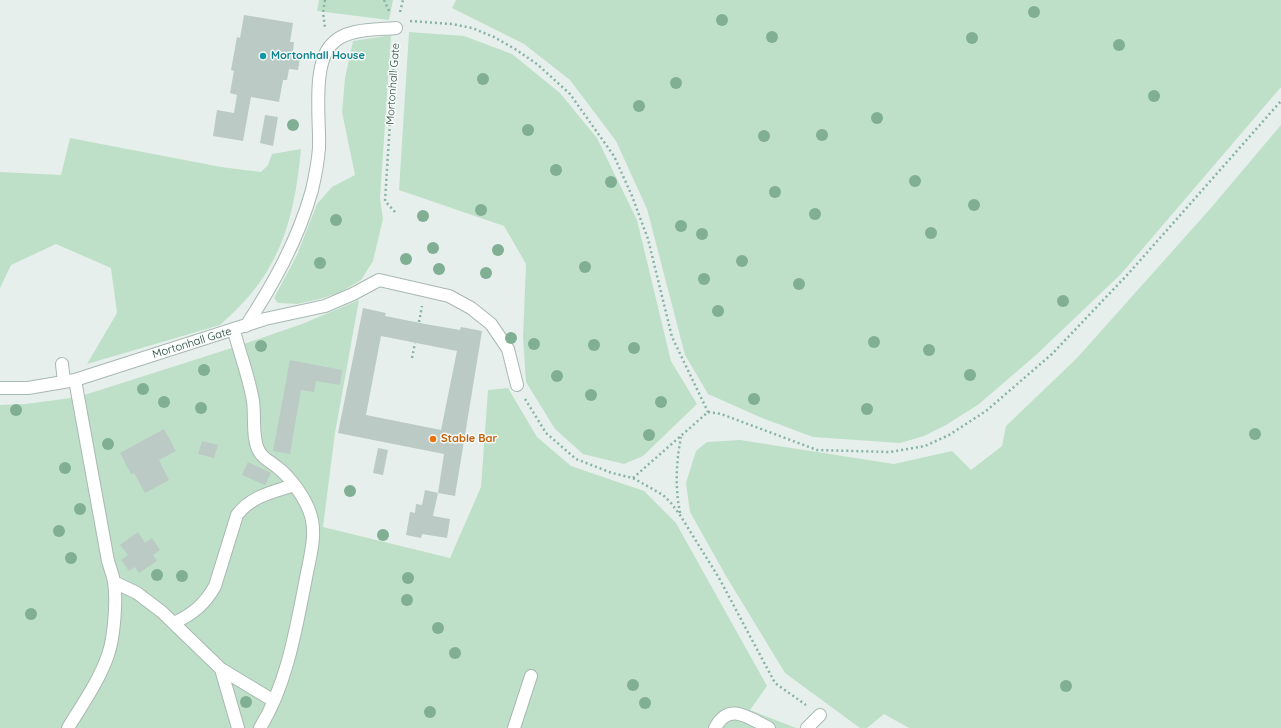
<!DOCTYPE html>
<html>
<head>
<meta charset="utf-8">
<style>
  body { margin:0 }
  canvas { display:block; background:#e6efeb }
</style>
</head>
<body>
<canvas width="1281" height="728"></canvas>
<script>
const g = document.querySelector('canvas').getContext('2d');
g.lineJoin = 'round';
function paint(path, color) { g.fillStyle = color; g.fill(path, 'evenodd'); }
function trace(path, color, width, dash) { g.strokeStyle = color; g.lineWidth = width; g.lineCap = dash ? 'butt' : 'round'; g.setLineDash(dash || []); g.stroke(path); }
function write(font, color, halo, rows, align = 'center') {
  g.font = font + ' Quicksand,sans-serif'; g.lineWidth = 3; g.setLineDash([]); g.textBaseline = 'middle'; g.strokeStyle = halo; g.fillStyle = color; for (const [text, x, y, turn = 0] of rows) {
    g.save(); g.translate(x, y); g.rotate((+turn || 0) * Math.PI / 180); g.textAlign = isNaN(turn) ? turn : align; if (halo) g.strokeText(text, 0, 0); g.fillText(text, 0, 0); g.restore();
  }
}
paint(new Path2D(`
  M319,0H393L389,20L317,11Z
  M456,0H1281V87L1121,274L1036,355L979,404L946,425L924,436L900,443L813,437L762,418L708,394L685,355L647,209L616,141L570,80L524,44L452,8Z
  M409,32L464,36L512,54L560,93L597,138L637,220L671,361L697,404L643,456L624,464L583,454L555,429L526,382L523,337L526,264L504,226L399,190Z
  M386,36H391L380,198L383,219L373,261L361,280L341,292L320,299L297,304L278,303L274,298L297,255L317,204L332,187L355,175L342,112L345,78L353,41Z
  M1281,125V728H909L884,714L867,728H860L785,673L726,576L690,512L686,483L696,451L707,442L740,440L894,464L952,451L971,470L1002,446L1006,426L1077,358L1210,209Z
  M70,138L221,167L261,172L268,165L272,154L301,149C294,223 279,275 220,325L87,364L117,313L111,268L56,244L11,265L0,288V172L61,175Z
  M359,300L335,433L323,527L450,558L481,487L488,390L508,388L537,437L571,466L644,491L676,523L767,686L750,710L796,728H0V405L26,404L78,397L238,346L302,324Z`), '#bfe0c8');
paint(new Path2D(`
  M244,15L293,23L290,42H294L293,52L301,53L298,70L289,69L287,80H283L279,102L251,97L243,141L213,136L217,110L234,113L237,95L230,93L234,71L231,70L237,37L240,38Z
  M265,115L278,117L273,146L260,143Z
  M363,308L386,313L385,316L425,324L460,330L461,327L482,331L455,496L438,493L444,454L338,433ZM381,336L457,351L441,430L366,415Z
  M290,360L342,370L340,385L316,381L314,392L301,390L290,454L273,451Z
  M164,429L176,451L159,460L169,480L145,493L134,473L131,474L120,453Z
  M202,441L218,445L214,458L198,454Z
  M378,448L388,450L383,475L373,473Z
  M248,462L271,473L265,485L242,475Z
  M425,490L438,493L433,516L450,519L447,538L422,534L421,538L406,535L410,512L415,513L416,504L422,505Z
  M138,532L145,543L152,538L160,550L153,555L157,561L139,573L135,567L129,571L121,560L128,555L120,545Z`), '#bbcac4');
const minor = new Path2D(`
  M246,326C274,283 298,240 312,190C315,177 318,162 319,148C320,121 312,66 331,45C345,28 376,30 396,28
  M234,331C240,354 249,377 253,401C255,415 252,440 259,451C262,458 271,462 277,467C290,477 303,495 309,510C318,532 310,556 306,578C296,629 287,684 260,728
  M62,364L64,382
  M0,388H28L75,380L265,319L325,306L353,294L379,280L449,296L471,308L491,324L508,349L517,385
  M114,582L137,593L162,612L221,669L274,701
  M174,623C193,614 205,604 215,586L237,515C251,496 273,492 294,485
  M221,669L238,728
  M68,728C82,705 99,681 108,655C114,638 117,600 114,582C113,575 110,568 108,561L75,380
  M514,728L531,676
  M715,728C729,701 749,718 769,728
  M807,728L820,715`);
trace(minor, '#a8b8b2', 14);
trace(new Path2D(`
  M325,0L323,12L325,28
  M384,0L390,13
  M400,12L403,0
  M410,21L452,24L472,28L494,37L515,49L537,64L570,94L614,156L632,196L648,239L672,337L708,412
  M395,212L385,201L395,43
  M419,322L422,306
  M412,358L415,343
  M525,399L546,433L576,459L612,473L633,478L663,495L671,503L680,515L719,578L775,683L806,705
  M708,412L721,414L817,450L890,452L925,446L949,435L986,411L1052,354L1129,273L1281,101
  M633,478L708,412
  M680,513C675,487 676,463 681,437`), '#86b3a5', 2.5, [2, 3]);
trace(minor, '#fff', 12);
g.fillStyle = '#80af93';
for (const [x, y] of [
  [1034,12],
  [722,20],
  [772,37],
  [972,38],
  [1119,45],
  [483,79],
  [676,83],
  [1154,96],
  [639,106],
  [877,118],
  [293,125],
  [528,130],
  [822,135],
  [764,136],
  [556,170],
  [915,181],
  [611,182],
  [775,192],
  [974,205],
  [481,210],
  [815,214],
  [423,216],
  [336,220],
  [681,226],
  [931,233],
  [702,234],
  [433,248],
  [498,250],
  [406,259],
  [742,261],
  [320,263],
  [585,267],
  [439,269],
  [486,273],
  [704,279],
  [799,284],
  [1063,301],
  [718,311],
  [511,338],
  [874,342],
  [534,344],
  [594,345],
  [261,346],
  [634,348],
  [929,350],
  [204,370],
  [970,375],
  [557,376],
  [143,389],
  [591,395],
  [754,399],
  [164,402],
  [661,402],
  [201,408],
  [867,409],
  [16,410],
  [1255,434],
  [649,435],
  [108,444],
  [65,468],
  [350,491],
  [80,509],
  [59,531],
  [383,535],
  [71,558],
  [157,575],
  [182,576],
  [408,578],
  [407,600],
  [31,614],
  [438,628],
  [455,653],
  [633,685],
  [1066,686],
  [246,702],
  [645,703],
  [430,712]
]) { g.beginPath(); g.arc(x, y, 6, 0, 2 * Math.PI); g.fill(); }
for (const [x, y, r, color] of [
  [263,56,4,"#0f9aa8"],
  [433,439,4,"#e8710a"]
]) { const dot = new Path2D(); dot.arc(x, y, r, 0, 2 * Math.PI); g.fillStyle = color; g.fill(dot); trace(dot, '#f7fbf9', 1.5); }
write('bold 11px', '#0d838f', '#f7fbf9', [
  ["Mortonhall House",271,56]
], 'left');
write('11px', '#24423a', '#f7fbf9', [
  ["Mortonhall Gate",393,84,-86],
  ["Mortonhall Gate",192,343,-17]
]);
write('bold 11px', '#c56008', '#f7fbf9', [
  ["Stable Bar",441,439]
], 'left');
</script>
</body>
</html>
